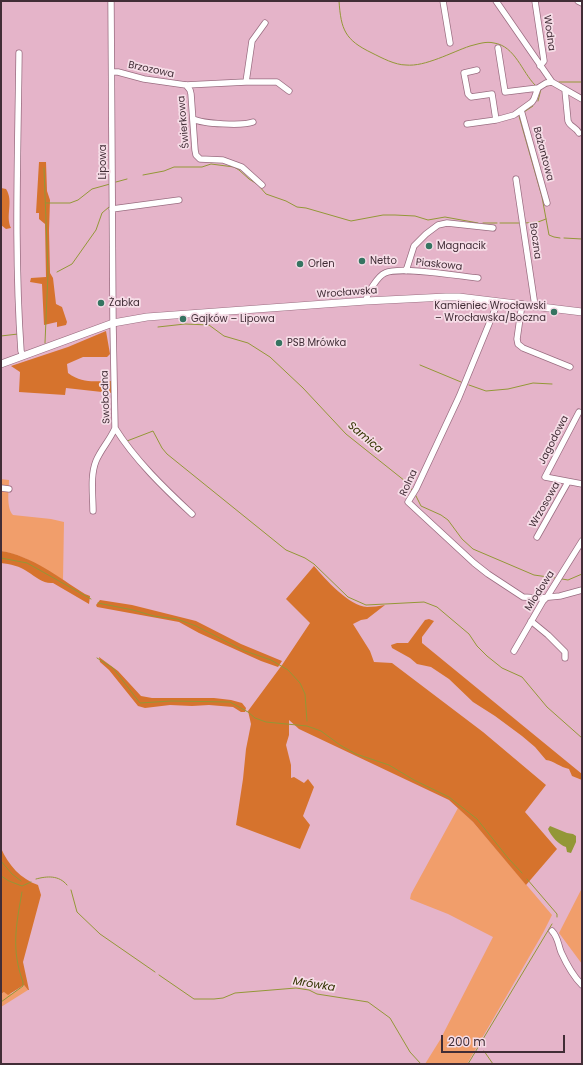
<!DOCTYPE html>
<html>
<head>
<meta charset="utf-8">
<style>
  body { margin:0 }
  #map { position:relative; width:583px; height:1065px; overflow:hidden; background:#e5b4c9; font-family:Poppins,sans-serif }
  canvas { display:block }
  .frame { position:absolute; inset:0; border:2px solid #412d36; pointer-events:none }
  .scale { position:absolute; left:441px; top:1035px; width:124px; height:18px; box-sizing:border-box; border:2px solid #412d36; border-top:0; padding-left:5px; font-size:12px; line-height:14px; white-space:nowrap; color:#412d36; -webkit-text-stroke:3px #f6dde7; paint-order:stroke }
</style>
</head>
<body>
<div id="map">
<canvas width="583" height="1065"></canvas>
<div class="frame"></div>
<div class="scale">200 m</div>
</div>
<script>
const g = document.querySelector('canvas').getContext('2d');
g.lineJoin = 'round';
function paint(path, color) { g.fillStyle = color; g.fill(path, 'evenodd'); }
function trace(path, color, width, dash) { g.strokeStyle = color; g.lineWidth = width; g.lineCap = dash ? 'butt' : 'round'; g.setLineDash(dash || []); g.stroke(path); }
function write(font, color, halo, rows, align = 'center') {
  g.font = font + ' Poppins,sans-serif'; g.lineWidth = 3.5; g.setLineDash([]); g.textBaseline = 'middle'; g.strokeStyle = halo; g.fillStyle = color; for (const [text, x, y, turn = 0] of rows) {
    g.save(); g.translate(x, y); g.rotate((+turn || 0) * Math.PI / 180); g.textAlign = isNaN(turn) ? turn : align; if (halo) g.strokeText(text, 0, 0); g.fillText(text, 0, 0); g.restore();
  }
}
paint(new Path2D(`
  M1,479L9,480C9,489 6,508 13,515L51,519L64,522L63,580C43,568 25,555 1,551Z
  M458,808L473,822L552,915L543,933L467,1064H425L440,1040L493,937L448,914L410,899L411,894Z
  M582,888V964L559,933Z
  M24,985L28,990L1,1007V994L4,992L11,994Z`), '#f19e6b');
paint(new Path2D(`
  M39,162H46L47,191L50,200L49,231L50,273L53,278L56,304L62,307L67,322L66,325L57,327V322L44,325L42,284L30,282L31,278L46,277L45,224L39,219V213H36Z
  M1,188L6,189C14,201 5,216 11,228L6,229L1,225Z
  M106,331L110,354L107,357H83L67,364L68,373C83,384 94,381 111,381V393L66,388L65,395L19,392L20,372L11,366L68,347Z
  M1,551C32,556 58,577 85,594L90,596L89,604L53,583C43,584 36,577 28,572C20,566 10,564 1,563Z
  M314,566C325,579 349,606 367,607C373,607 379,606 385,605L367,619L361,620L353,624L370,651L374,662L392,663L483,732L546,785L525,812L557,849L526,885L473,822L449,800L299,729L289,720V735L286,745L291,765V778L294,777L304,783L308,779L314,787L303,816L310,825L300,849L236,825L243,779L246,749L251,724L248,711L282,665L310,623L286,599Z
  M100,600L132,605L196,621L241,644L282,661L278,667L261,661L199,633L179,622L97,607L96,605Z
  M429,619L434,621L422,637V643L582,774V780L572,776L569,769C560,767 554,761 546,760L535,747L522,736L495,716L473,702L449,679L431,667L417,664L410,658L392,648L391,645L397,643H408L425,620Z
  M99,657L118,671L141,696L152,698H214L231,700L242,703L246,708L245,712H241L233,707L209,705L192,706L170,705L145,708L138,706L109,670L100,662Z
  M1,848C8,865 21,879 38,885L41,895L23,962L29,990H28L24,985L8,995L4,992L1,994Z`), '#d6732d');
paint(new Path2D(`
  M550,826L567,833L573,834L576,836V842L571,853L567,852L566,847C559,845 551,836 548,829Z`), '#939737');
trace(new Path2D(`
  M339,1C341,30 345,40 372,53C382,58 395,65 406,65C425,67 452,52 470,46C478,44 486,41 494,43C515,46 522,72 535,85
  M559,82H582
  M546,86L552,85
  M538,101L541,89
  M524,112L533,106
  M520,115L519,116L542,197L549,235L554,237L560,238
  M44,168L48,273L45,343
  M143,175L164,171L174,167H202L211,164L234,167L239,170L249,179L257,184
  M116,182L127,179
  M259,186L266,194L286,201L297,207L306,208L351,221L383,215H395L415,216L428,220L445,217L478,223
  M46,203H70L78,200L92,189L110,184
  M483,223H497
  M500,223H519
  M525,223L538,222L546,219
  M564,238L582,239
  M57,272L72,264L96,230L102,213L109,207
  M158,327L185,324L209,325L224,336L248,343L270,357L303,388L346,434L405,481L412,490
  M1,336L18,334
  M420,365L461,382
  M469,385L486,391L508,389L533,383L552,384
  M127,441L153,431L162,448L167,454L286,550L305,558L314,564L348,597L366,605L424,602L437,607L469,634L477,646L487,656L502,668L522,677L547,707L582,738
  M415,494L421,506L441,515L448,520L462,539L473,549L534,575L555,578
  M1,558L27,563L91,599
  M562,579L568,580L582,574
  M98,603L133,610L154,616L177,619L196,626L245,651L271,660L288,670L300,683L305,694L307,721
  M97,658L113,668L140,703L171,701L230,702L248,712L255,718L266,722L307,726L321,731L340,745L356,754L389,765L414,780L449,797L477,819L508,858L522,873
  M1,861L12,874L21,881
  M1,876L9,881L22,886L31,882
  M36,879C47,876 59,875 67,885
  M527,879L557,914V917
  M71,890L77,912L100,934L155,972
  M159,975L194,999H214L223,998L235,993L296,988L309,990L317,994L368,1002L390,1018L410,1052L421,1064
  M1,1002L23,986V982C11,949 16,926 22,892
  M484,1051L493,1064
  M468,1064L552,924`), '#939737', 1);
const minor = new Path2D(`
  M111,1L113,323L115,428C135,460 164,488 192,514
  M443,1L450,43
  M496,1L552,82L582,99
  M535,1L544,61L540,66
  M578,1L582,3
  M498,48L505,92L538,88
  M19,53C18,152 14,252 21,351L23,356
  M477,70L464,73L468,94L471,97L492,94L496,120
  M112,72H118L144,79L186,85L246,82H277L289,91
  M246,82L252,41L265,23
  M186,85L190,90L191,94L195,150L196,155L200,159L223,160L242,167L262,185
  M565,90L568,121C570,127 576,127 579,133
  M521,110L547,203
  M193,119C203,124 243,126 253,122
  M467,124L496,120L514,115L532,102L534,99L538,88L546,83L552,82
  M516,179L535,306
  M112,209L179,200
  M406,271L414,246L426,234L438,225L447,223L493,228
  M366,301C367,293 378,276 385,273C400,266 459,276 478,278
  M498,302L459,397L416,489L408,502L474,563L488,574L523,597L539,598L560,596L582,590
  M522,304L517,339L518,344L523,348L570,367
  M579,412L545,477L582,484
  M1,488L9,489
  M93,511C93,495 90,476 96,461C101,449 110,440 115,428
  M537,537L568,482
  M531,621L548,635L565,652V658
  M514,651L543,601L547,597L582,541
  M552,931C558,937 558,944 561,952C566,963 573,976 582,985`);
const major = new Path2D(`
  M1,364L113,323L147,317L366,301L446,297H459L582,312`);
trace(minor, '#9a6d81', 7);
trace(major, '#9a6d81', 8);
trace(minor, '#fff', 5.5);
trace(major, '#fff', 7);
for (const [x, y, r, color] of [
  [429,246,4,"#357461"],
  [362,261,4,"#357461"],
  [300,264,4,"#357461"],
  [101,303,4,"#357461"],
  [554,312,4,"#357461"],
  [183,319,4,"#357461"],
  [279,343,4,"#357461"]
]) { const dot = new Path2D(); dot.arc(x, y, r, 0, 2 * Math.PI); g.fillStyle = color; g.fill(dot); trace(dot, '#f6dde7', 1.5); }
write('10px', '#412d36', '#f6dde7', [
  ["Wodna",549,33,82],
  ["Brzozowa",151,70,12],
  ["Świerkowa",184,122,-95],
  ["Bażantowa",543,154,75],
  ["Lipowa",103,162,-90],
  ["Boczna",535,241,82],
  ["Piaskowa",439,265,6],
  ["Wrocławska",347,293,-4],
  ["Swobodna",106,397,-92],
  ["Jagodowa",554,440,-63],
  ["Rolna",409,483,-65],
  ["Wrzosowa",545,505,-60],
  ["Miodowa",540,591,-57]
]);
write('10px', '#412d36', '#f6dde7', [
  ["Magnacik",437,246],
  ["Netto",370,261],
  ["Orlen",308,264],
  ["Żabka",109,303],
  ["Kamieniec Wrocławski",546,306,"right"],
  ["– Wrocławska/Boczna",546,318,"right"],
  ["Gajków – Lipowa",191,319],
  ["PSB Mrówka",287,343]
], 'left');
write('italic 11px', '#323300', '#f6dde7', [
  ["Samica",365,438,40],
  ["Mrówka",314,985,9]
]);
</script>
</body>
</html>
